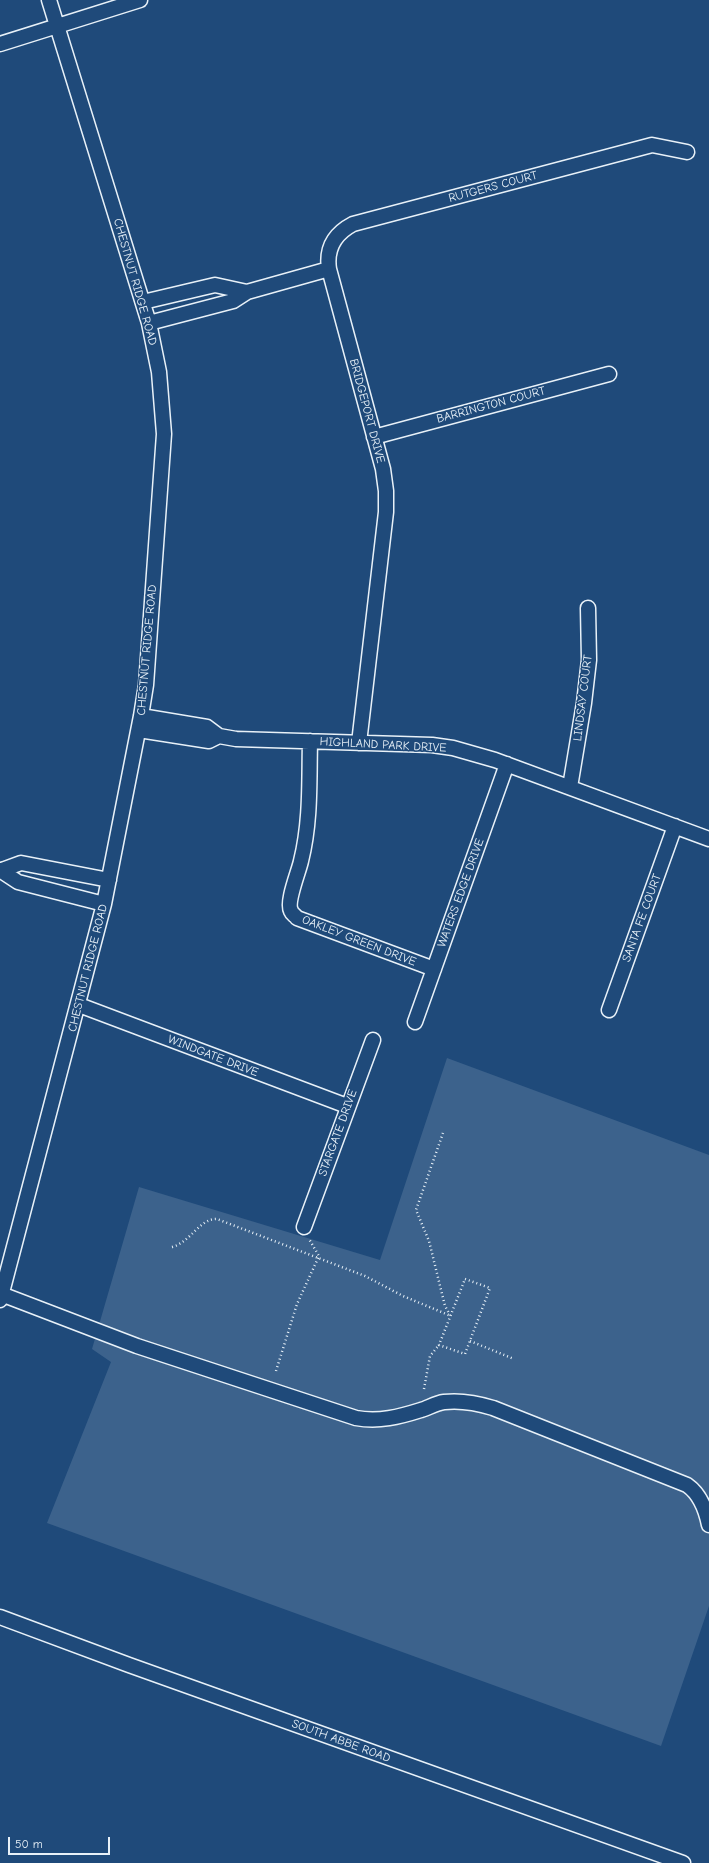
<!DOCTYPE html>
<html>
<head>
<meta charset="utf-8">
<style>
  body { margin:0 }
  #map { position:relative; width:709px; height:1863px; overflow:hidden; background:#1f4a7a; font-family:"Comic Neue",sans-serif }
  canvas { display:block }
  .scale { position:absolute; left:8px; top:1837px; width:102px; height:18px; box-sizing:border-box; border:2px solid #e8f1f8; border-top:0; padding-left:5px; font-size:12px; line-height:14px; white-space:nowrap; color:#e8f1f8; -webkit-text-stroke:3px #1f4a7a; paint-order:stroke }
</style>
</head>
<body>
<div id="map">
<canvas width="709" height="1863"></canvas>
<div class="scale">50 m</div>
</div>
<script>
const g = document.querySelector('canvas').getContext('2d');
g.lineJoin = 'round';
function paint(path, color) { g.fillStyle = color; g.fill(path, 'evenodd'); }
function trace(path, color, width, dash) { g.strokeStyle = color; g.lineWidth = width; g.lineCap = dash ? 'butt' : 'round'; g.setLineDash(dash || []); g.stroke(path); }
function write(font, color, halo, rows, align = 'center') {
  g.font = font + ' "Comic Neue",sans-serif'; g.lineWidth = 3; g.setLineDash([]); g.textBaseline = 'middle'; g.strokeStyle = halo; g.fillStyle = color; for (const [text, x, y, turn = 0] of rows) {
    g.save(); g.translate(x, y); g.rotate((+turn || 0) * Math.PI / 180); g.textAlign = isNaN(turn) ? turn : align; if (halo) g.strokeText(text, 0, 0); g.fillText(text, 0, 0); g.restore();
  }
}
paint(new Path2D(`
  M447,1058L709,1155V1606L661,1746L47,1523L111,1362L92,1349L139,1187L380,1260Z`), '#3c628c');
const minor = new Path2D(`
  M0,44L140,0
  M143,302L215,285L247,292
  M149,323L233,301L247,292L329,269
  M374,437L609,374
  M141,716L207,727L219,736L236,739L432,745L453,748L495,760L709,839
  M139,730L209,741L219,736
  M310,741C309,781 311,821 301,861C299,871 286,902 291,911C292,914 296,916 297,918L434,969
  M359,743L386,512V491L383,469L329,269C326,249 334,234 353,224L652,145L687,152
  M570,787L584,703L589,660L588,608
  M0,870L18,882L104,904
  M2,870L21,863L109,880
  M79,1005L347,1106
  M609,1010L675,826
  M415,1022L507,764
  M304,1227L373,1040
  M1,1294L137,1346L356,1418C379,1422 399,1417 421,1410C428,1408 436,1403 444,1402C461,1400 477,1403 493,1408L687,1485C700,1494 706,1510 709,1525
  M0,1300L104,904L141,716L146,685L164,434L159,372L149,323L49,0
  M0,1617L129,1665L683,1863`);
trace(minor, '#e8f1f8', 17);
trace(new Path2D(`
  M443,1133L416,1210L429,1241L445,1306L450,1315
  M172,1247C191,1242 200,1218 217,1219L365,1276L403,1296L451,1316
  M465,1279L490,1288L465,1354L439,1345Z
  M470,1341L514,1359
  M276,1371L297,1304L319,1256L309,1239
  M424,1389L430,1356L439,1345`), '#e8f1f8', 2.5, [1, 3]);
trace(minor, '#1f4a7a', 14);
write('12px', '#e8f1f8', '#1f4a7a', [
  ["RUTGERS COURT",493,187,-15],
  ["CHESTNUT RIDGE ROAD",135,282,74],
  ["BARRINGTON COURT",491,405,-15],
  ["BRIDGEPORT DRIVE",367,411,75],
  ["CHESTNUT RIDGE ROAD",147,650,-85],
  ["LINDSAY COURT",583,698,-83],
  ["HIGHLAND PARK DRIVE",383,745,3],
  ["WATERS EDGE DRIVE",461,893,-70],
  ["SANTA FE COURT",642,918,-70],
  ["OAKLEY GREEN DRIVE",359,941,21],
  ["CHESTNUT RIDGE ROAD",88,968,-76],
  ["WINDGATE DRIVE",213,1056,21],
  ["STARGATE DRIVE",338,1133,-70],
  ["SOUTH ABBE ROAD",341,1741,20]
]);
</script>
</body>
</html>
